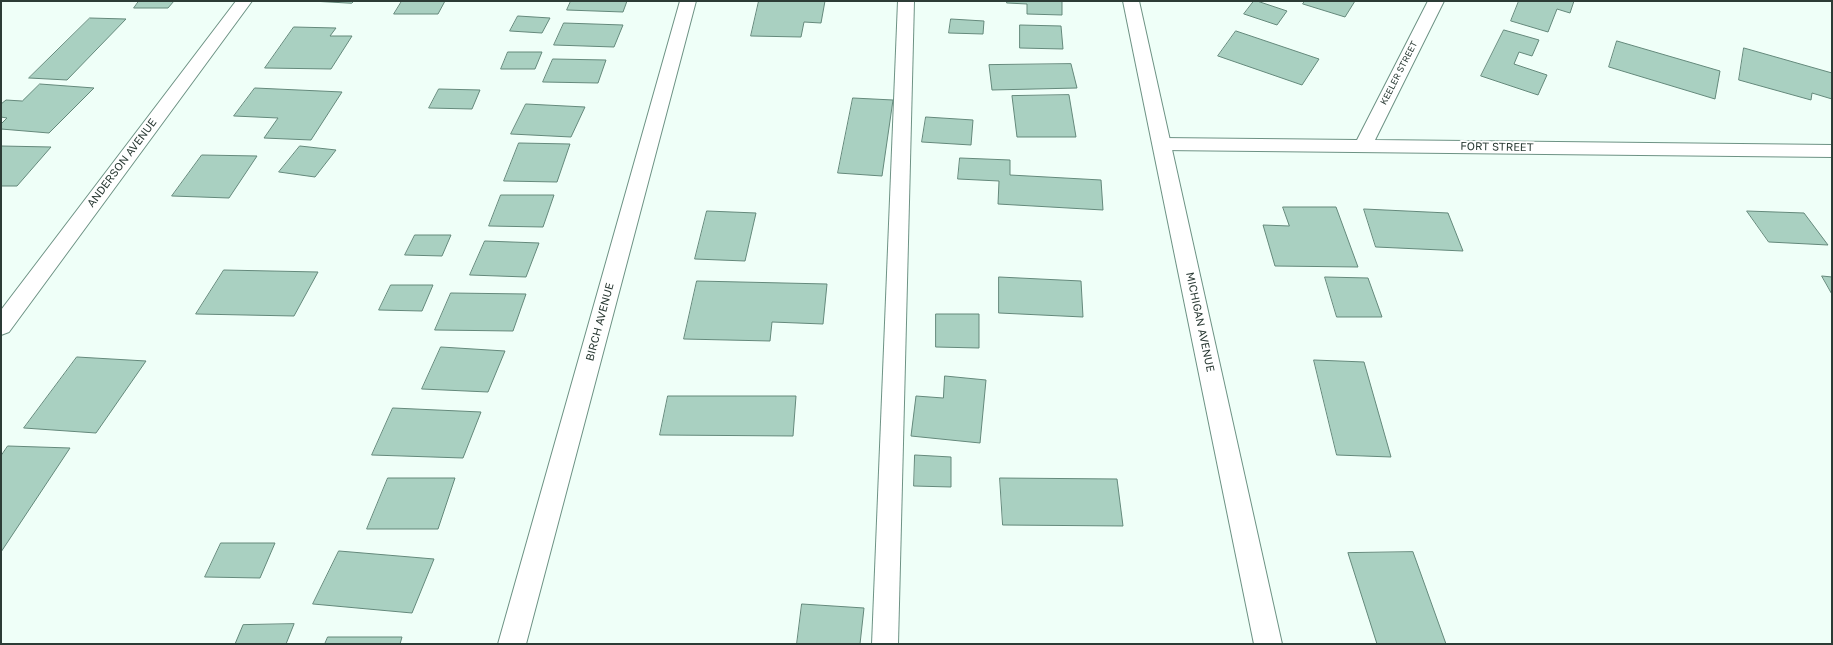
<!DOCTYPE html>
<html>
<head>
<meta charset="utf-8">
<style>
  body { margin:0 }
  #map { position:relative; width:1833px; height:645px; overflow:hidden; background:#effff8; font-family:"Golos Text",sans-serif }
  canvas { display:block }
  .frame { position:absolute; inset:0; border:2px solid #2c3c36; pointer-events:none }
</style>
</head>
<body>
<div id="map">
<canvas width="1833" height="645"></canvas>
<div class="frame"></div>
</div>
<script>
const g = document.querySelector('canvas').getContext('2d');
g.lineJoin = 'round';
function paint(path, color) { g.fillStyle = color; g.fill(path, 'evenodd'); }
function trace(path, color, width, dash) { g.strokeStyle = color; g.lineWidth = width; g.lineCap = dash ? 'butt' : 'round'; g.setLineDash(dash || []); g.stroke(path); }
function write(font, color, halo, rows, align = 'center') {
  g.font = font + ' "Golos Text",sans-serif'; g.lineWidth = 4; g.setLineDash([]); g.textBaseline = 'middle'; g.strokeStyle = halo; g.fillStyle = color; for (const [text, x, y, turn = 0] of rows) {
    g.save(); g.translate(x, y); g.rotate((+turn || 0) * Math.PI / 180); g.textAlign = isNaN(turn) ? turn : align; if (halo) g.strokeText(text, 0, 0); g.fillText(text, 0, 0); g.restore();
  }
}
const building = new Path2D(`
  M139,1H174L168,8H134Z
  M312,1H354L352,3Z
  M402,1H445L438,14H394Z
  M571,1H627L623,12L567,10Z
  M759,1H825L821,23L804,22L801,37L751,36Z
  M1007,1H1062V15L1027,14V4L1007,3Z
  M1254,1H1257L1287,11L1277,25L1244,14Z
  M1305,1H1355L1345,17L1303,4Z
  M1519,1H1574L1570,13L1557,9L1548,32L1511,21Z
  M518,16L550,18L542,33L510,31Z
  M90,18L126,19L67,80L29,78Z
  M951,19L984,21L983,34L949,33Z
  M564,23L623,25L614,47L554,45Z
  M1020,25L1061,26L1063,49L1020,48Z
  M294,27L336,28L330,36H352L331,69L265,68Z
  M1504,30L1539,40L1532,56L1519,52L1514,64L1547,75L1538,95L1481,76Z
  M1236,31L1319,59L1302,85L1218,56Z
  M1617,41L1720,71L1715,99L1609,67Z
  M1744,48L1832,73V99L1812,93L1811,100L1739,80Z
  M508,52H542L535,69H501Z
  M553,59L606,60L598,83L543,82Z
  M1071,64L1077,88L992,90L989,65Z
  M40,84L94,88L49,133L1,129V124L7,118L1,117V104L6,100L22,101Z
  M255,88L342,92L311,140L264,138L278,118L234,116Z
  M439,89L480,90L472,109L429,108Z
  M1069,95L1076,137H1017L1012,96Z
  M853,98L893,100L882,176L838,173Z
  M526,104L585,107L571,137L511,134Z
  M926,117L973,120L971,145L922,142Z
  M519,143L570,144L557,182L504,181Z
  M1,146L51,147L17,186H1Z
  M300,146L336,150L315,177L279,172Z
  M202,155L257,156L229,198L172,196Z
  M960,158L1010,160V175L1101,180L1103,210L998,204L999,181L958,179Z
  M501,195H554L543,227L489,226Z
  M1283,207H1336L1358,267L1275,266L1263,225L1289,226Z
  M1364,209L1448,213L1463,251L1376,247Z
  M707,211L756,213L745,261L695,259Z
  M1747,211L1804,213L1828,245L1769,242Z
  M415,235H451L442,256L405,255Z
  M485,241L539,243L526,277L470,275Z
  M224,270L318,272L294,316L196,314Z
  M1822,276L1832,277V294Z
  M999,277L1081,281L1083,317L999,313Z
  M1325,277L1368,278L1382,317H1337Z
  M697,281L827,284L823,324L772,322L770,341L684,339Z
  M391,285H433L422,311L379,310Z
  M451,293L526,294L513,331L435,330Z
  M936,314H979V348L936,347Z
  M441,347L505,351L488,392L422,389Z
  M77,357L146,361L96,433L24,428Z
  M1314,360L1364,362L1391,457L1337,455Z
  M945,376L986,380L980,443L911,436L916,396L943,398Z
  M668,396H796L793,436L660,435Z
  M393,408L481,412L463,458L372,455Z
  M8,446L70,448L1,552V456Z
  M915,455L951,457V487L914,486Z
  M388,478H455L438,529H367Z
  M1000,478L1117,479L1123,526L1003,525Z
  M221,543H275L260,578L205,577Z
  M339,551L434,559L412,613L313,604Z
  M1413,552L1446,644H1377L1348,553Z
  M802,604L864,608L860,644H797Z
  M294,624L286,644H235L243,625Z
  M328,637H402L400,644H325Z`);
paint(building, '#a9d0c1');
trace(building, '#64897b', 1);
const lane = new Path2D(`
  M898,1H914L898,644H872Z`);
const street = new Path2D(`
  M236,1H252L9,332L1,335V310Z
  M680,1H696L526,644H498Z
  M1428,1H1444L1375,140L1832,145V157L1162,150L1155,148L1153,144L1155,140L1162,138L1357,140Z`);
const secondary = new Path2D(`
  M1123,1H1139L1282,644H1254Z`);
trace(lane, '#6d9284', 2);
trace(street, '#6d9284', 2);
trace(secondary, '#6d9284', 2);
paint(lane, '#fff');
paint(street, '#fff');
paint(secondary, '#fff');
write('9px', '#2c3c36', '#fff', [
  ["KEELER STREET",1399,73,-63]
]);
write('11px', '#2c3c36', '#fff', [
  ["FORT STREET",1497,147,1],
  ["ANDERSON AVENUE",122,163,-53],
  ["BIRCH AVENUE",600,322,-75],
  ["MICHIGAN AVENUE",1200,322,78]
]);
</script>
</body>
</html>
